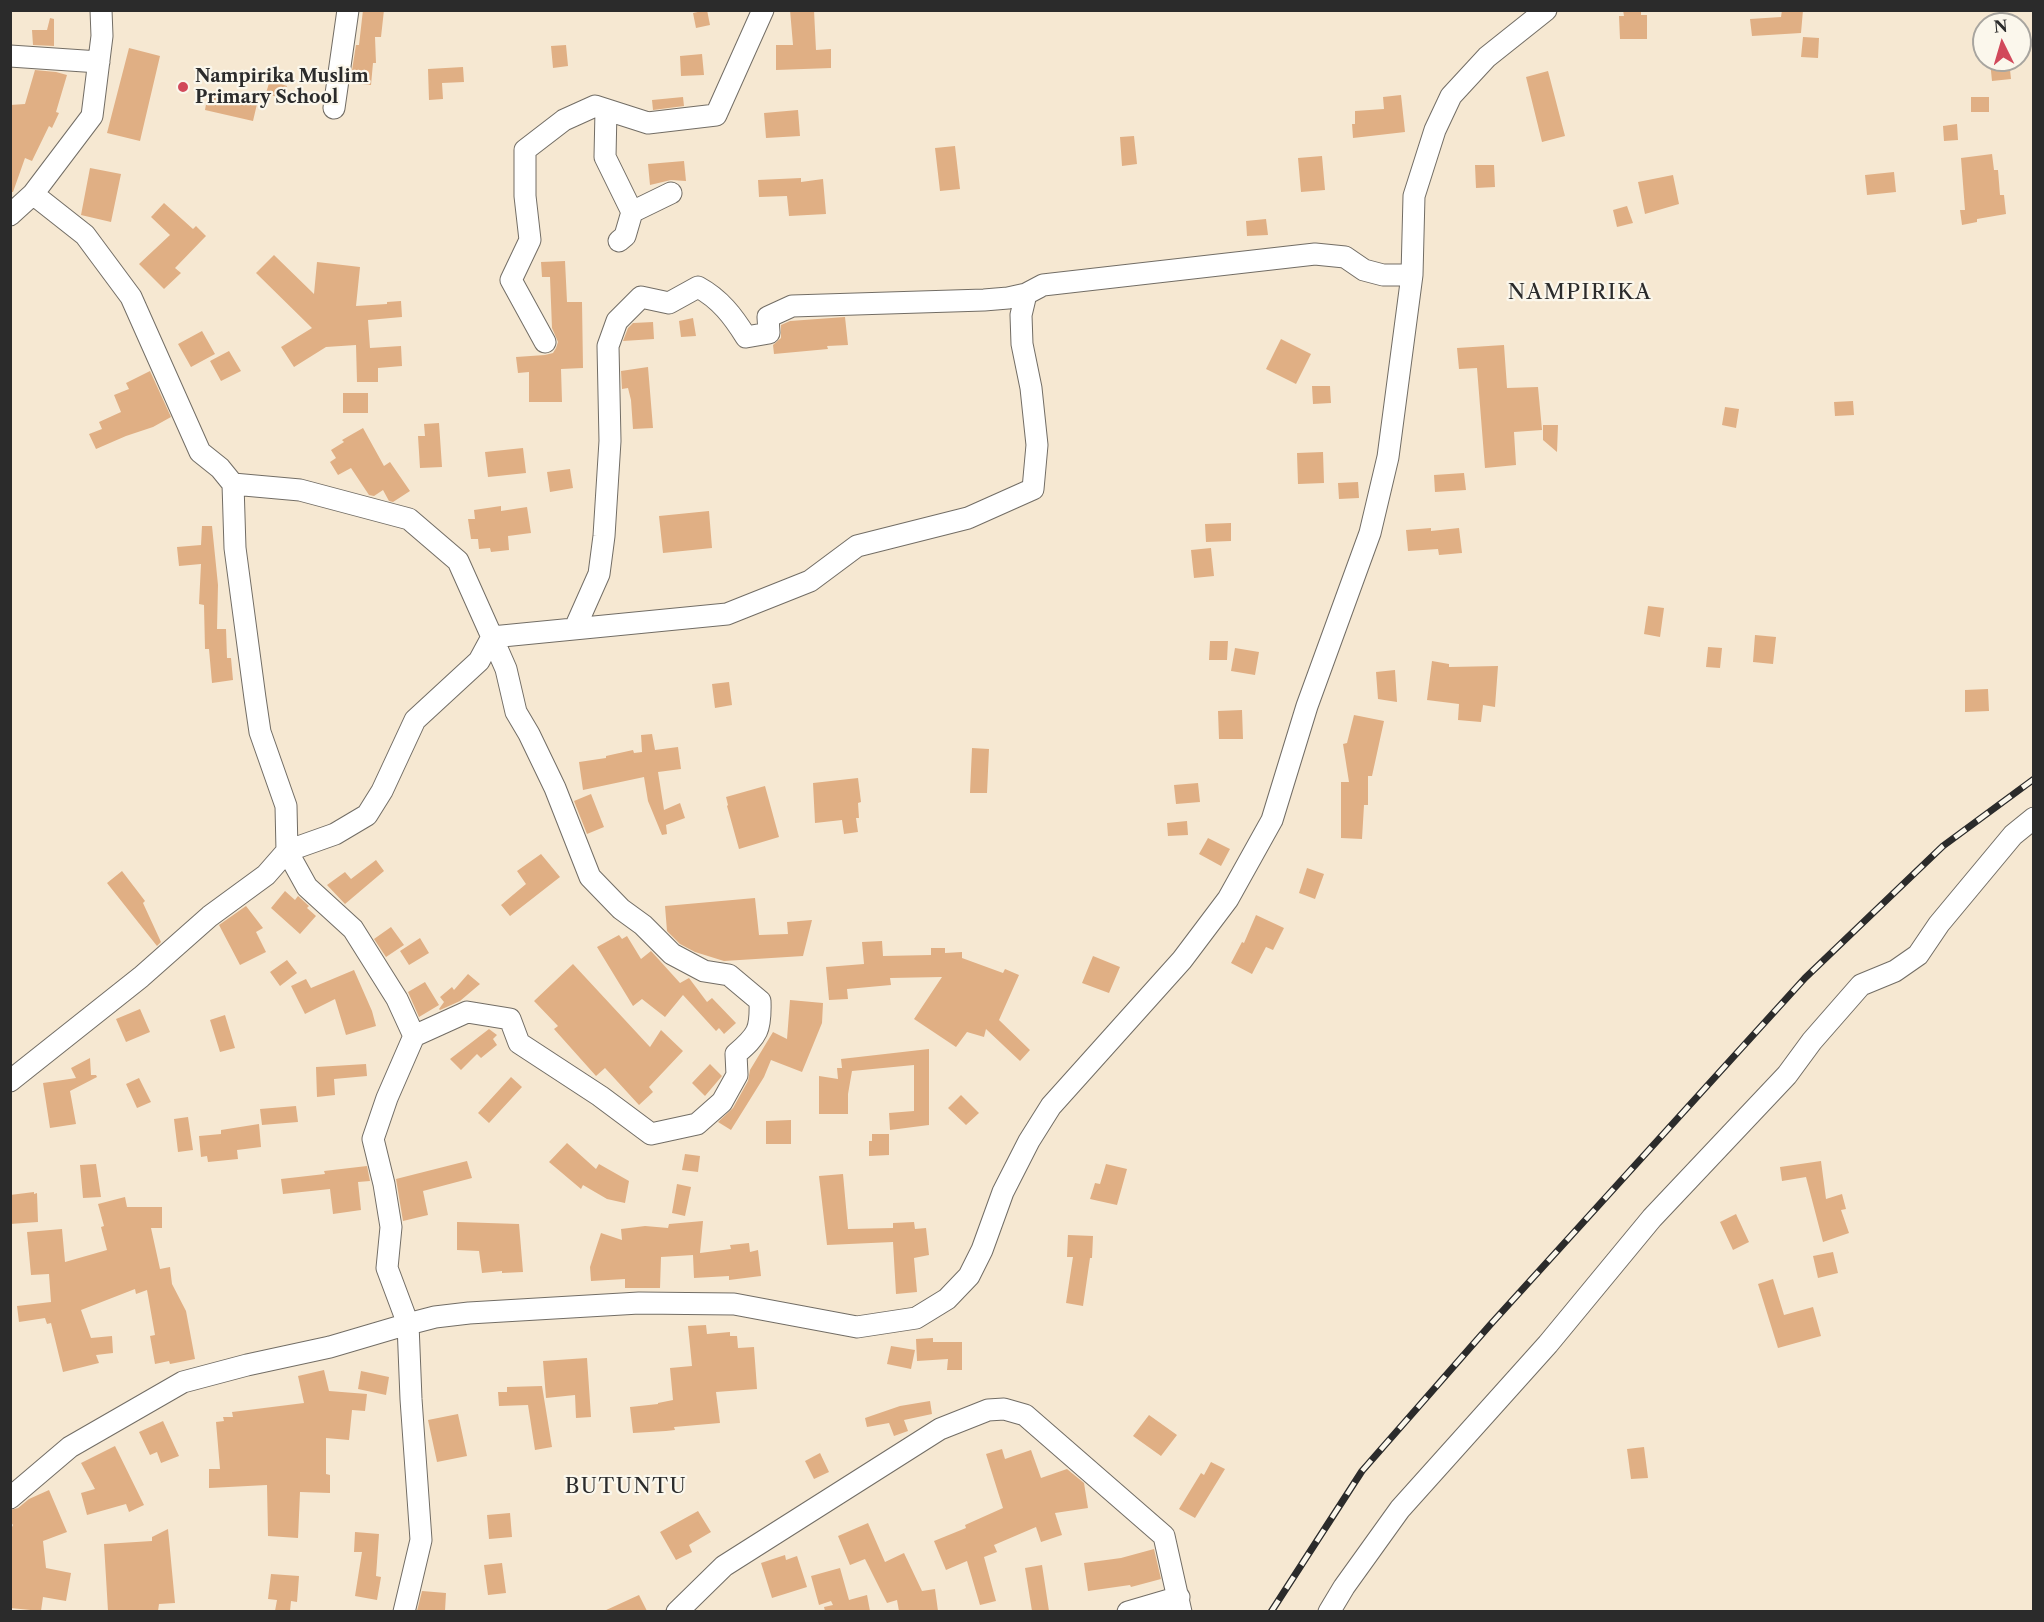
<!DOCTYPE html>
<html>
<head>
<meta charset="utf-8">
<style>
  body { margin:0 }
  #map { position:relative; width:2044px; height:1622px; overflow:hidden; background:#f6e8d2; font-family:"Libre Caslon Text",serif }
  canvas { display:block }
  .frame { position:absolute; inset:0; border:12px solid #2b2b2b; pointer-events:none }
  .north { position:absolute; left:1972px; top:12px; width:60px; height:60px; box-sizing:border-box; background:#fbf7ec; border:2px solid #a8a59f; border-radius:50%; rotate:355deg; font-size:16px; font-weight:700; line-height:24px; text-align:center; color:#2b2b2b }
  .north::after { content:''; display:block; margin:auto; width:21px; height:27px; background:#d1495b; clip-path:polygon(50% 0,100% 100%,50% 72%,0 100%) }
</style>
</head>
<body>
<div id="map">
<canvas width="2044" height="1622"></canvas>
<div class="frame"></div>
<div class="north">N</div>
</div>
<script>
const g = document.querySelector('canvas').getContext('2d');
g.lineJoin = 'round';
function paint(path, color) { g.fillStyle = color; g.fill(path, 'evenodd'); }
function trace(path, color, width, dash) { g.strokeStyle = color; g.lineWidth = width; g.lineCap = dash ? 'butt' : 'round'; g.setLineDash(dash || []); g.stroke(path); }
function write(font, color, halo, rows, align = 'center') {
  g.font = font + ' "Libre Caslon Text",serif'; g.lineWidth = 4.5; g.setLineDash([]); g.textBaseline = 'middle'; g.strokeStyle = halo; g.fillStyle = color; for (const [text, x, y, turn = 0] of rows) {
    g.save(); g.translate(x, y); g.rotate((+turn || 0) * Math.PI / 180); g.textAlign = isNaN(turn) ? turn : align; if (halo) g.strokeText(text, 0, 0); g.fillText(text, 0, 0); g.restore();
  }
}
paint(new Path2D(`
  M363,10H384L381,37H375L376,63H373L371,85L350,83L356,45H359Z
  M707,10L710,25L696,28L693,13Z
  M790,10H814L816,50L831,49V68L776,70V45H793Z
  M1623,10H1641V15H1647V39H1620L1619,16H1624Z
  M1782,10H1803L1801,33L1752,36L1750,19L1781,17Z
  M50,18L54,19V46L33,45L32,30H47Z
  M1803,37L1819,38L1818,58L1801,57Z
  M566,45L568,66L553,68L551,46Z
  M129,48L160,56L140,141L107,133Z
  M702,54L704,75L681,76L680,56Z
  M1999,60H2009L2011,79L1992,81L1990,61Z
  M463,67L464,82L442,83L443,99L429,100L428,69Z
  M35,70L56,72L67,75L56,112L59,113L52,128L49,126L32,161L25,158L13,192H10V105L25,104Z
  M1548,71L1565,136L1542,142L1526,77Z
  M270,80L287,86L282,99L266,93Z
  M208,93L257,104L253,121L205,110Z
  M1401,95L1405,132L1353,138L1352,124H1355V111L1384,109L1383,97Z
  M683,97L684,106L653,110L652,100Z
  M1971,97H1989V112H1971Z
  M798,110L800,136L766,138L764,113Z
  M1957,124L1958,140L1944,141L1943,126Z
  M1134,136L1137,164L1122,166L1120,137Z
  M955,146L960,189L940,191L935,148Z
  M1992,154L1994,170H1998L2000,195H2004L2006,214L1977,219V222L1962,225L1960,210H1965L1961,158Z
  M1322,156L1325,190L1301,192L1298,158Z
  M684,161L686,181L671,180L650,185L648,164Z
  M1475,165H1494L1495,187L1476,188Z
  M90,168L121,174L111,222L81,215Z
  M1894,172L1896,192L1867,195L1865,175Z
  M1673,175L1679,204L1645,214L1638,182Z
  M801,178V182L823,179L826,214L789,216L787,196L759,197L758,180Z
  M164,203L193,229L196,226L206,236L175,268L181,273L164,289L139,264L170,235L151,217Z
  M1627,206L1633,223L1617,227L1613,210Z
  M1266,219L1268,235L1247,236L1246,221Z
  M274,255L314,294L317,262L360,267L356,306L387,304V302L401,301L402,317L368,320L370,348L401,346L402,366L378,368V382H357L356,345L326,347L294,367L281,347L312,328L256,273Z
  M565,261L567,302H582L583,368L561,369L562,402H529V372L518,373L516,357L545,355L553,353L556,348L558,342L552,328L550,277H542L541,262Z
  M845,317L848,345L827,346L828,349L774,354L773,345L781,338V325L790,321Z
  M693,318L696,336L681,337L679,321Z
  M653,322L654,339L623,341L628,328L633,323Z
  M202,331L215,354L191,367L178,344Z
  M1281,339L1311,354L1296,384L1266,369Z
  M1504,345L1507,388L1538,387L1542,430L1514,432L1516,465L1485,468L1477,368L1459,369L1457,348Z
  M229,351L241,371L221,381L210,361Z
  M648,367L653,428L633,429L631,400L628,388L622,389L621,371Z
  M150,371L171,417L153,427L126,436L96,449L89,434L102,429L99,422L121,412L114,395L129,389L126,383Z
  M1312,386H1330L1331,403L1313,404Z
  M343,393H368V413H343Z
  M1853,401L1854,415L1835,416L1834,402Z
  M1725,407L1739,409L1736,428L1722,425Z
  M439,423L442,467L420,468L418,436H425L424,424Z
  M1543,425H1558L1557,452L1543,440Z
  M363,428L384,466L390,462L410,491L393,502L389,501L383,490L374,496L369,495L351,468L338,475L330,462L336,458L331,450L344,442L342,440Z
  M523,448L526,473L488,477L485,452Z
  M1323,452L1324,483L1298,484L1297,453Z
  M570,469L573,488L550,492L547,472Z
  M1464,473L1466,490L1435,492L1434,475Z
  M1358,482L1359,498L1339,499L1338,483Z
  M501,506V511L527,507L531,533L508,536L509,550L491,552L490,548L479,549L478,539H471L468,519H475L474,510Z
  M709,511L712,548L663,553L659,516Z
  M1231,523V541L1206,542L1205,524Z
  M202,526H212L218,585L217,629H226L227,658H231L233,680L212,683L209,649H205L204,605L199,604L201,564L179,566L177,547L201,545Z
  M1431,528V531L1459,528L1462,553L1439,555L1438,549L1408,551L1406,530Z
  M1211,548L1214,576L1194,578L1191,550Z
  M1648,606L1664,608L1660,637L1644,634Z
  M1755,635L1776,637L1773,664L1753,662Z
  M1210,641H1228L1227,660H1209Z
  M1708,647L1722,648L1720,668L1706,667Z
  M1235,648L1259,652L1255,675L1231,671Z
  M1432,661L1449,664V667L1498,666L1495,707L1483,705L1481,722L1458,720L1459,704L1427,700Z
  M1395,670L1397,702L1378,699L1376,672Z
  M729,682L732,705L715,708L712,684Z
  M1988,689L1989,711L1965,712V690Z
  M1242,710L1243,739H1219L1218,711Z
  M1354,715L1384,721L1372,776H1368V805H1364L1362,839L1341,838V782H1349L1343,744L1347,743Z
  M652,734L655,750L678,747L681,769L658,772L664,810L680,803L685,818L666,825L667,834L662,835L648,801L644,777L583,790L579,762L606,758V756L633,750L634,753L642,752L641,735Z
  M972,748L989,749L987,793H970Z
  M858,778L861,802L858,803L859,818H856L858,832L844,834L842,820L815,823L813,783Z
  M1198,783L1200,802L1176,804L1174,785Z
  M765,786L779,837L739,849L727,806L728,805L726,797Z
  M591,794L604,827L587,834L574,801Z
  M1187,821L1188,835L1168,836L1167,823Z
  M1208,838L1230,849L1221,866L1199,854Z
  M541,854L560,877L510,916L501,905L526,884L517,871Z
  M376,860L384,871L345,904L327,885L345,872L351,879Z
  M1307,868L1324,874L1315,899L1299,893Z
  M122,871L145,901L143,903L161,942L157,946L107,883Z
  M285,891L295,900L298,896L309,906L307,908L316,916L300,934L271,908Z
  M755,898L759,935L788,934L787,922L812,920L803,956L724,961L695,952L680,944L667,931L665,906Z
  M246,906L263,928L256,932L266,952L240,965L219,925Z
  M1256,915L1284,928L1273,950L1266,947L1252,974L1231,963L1242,942L1244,943Z
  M391,927L404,945L386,957L374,939Z
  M619,935L622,939L627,936L641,959L651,951L680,983L689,978L707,1002L712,998L736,1023L724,1034L719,1028L716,1031L683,995L665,1017L642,999L633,1006L597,947Z
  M420,938L429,953L409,965L400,951Z
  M882,941L883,956L931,955V948H945V953L962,952V958L1003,973L1005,969L1019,975L999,1020L1030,1050L1020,1061L986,1029L984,1037L967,1032L956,1047L914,1019L942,977L890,978L891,985L847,989L848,999L829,1000L826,967L864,964L862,942Z
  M1093,956L1120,967L1109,993L1082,983Z
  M287,960L297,973L280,986L270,972Z
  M573,964L650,1047L661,1030L683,1051L649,1087L653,1092L639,1105L605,1068L596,1076L554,1029L558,1026L534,1001Z
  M354,970L372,1011L376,1026L346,1035L335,999L305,1014L291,986L306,979L311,988Z
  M468,974L480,984L460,1001L440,1010L439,1009L444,1002L440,997L452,987L454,990Z
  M425,982L439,1005L419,1017L408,992Z
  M790,1000L823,1003L822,1023L802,1072L771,1060L764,1077L731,1130L718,1122L733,1108L748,1081L750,1070L773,1032L787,1039Z
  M140,1009L150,1032L126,1042L116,1019Z
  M225,1015L235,1048L220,1052L210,1020Z
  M489,1029L497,1035L493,1039L497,1045L481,1058L477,1054L461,1070L450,1059Z
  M929,1049V1125L890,1130L889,1113L914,1111V1065L852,1071L848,1094V1114H819V1076L838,1079L837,1068H842L841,1059Z
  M90,1058L91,1075H96L97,1077L70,1091L76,1124L50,1128L43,1083L76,1078L71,1068Z
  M366,1064L367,1076L334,1079L335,1095L317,1097L316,1067Z
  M710,1064L722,1076L705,1096L692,1083Z
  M511,1077L522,1087L489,1123L478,1113Z
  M139,1078L151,1102L137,1108L126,1084Z
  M961,1095L979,1113L966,1125L948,1108Z
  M296,1106L298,1122L262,1125L260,1109Z
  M188,1117L193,1150L178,1152L174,1119Z
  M791,1120V1144H766V1121Z
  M259,1124L261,1147L237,1150L238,1159L208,1162L207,1156L201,1157L199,1136L221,1134V1130Z
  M872,1134H889V1155L869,1156V1141H872Z
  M567,1143L596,1169L599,1164L629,1181L625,1203L607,1199L583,1185L581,1189L549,1162Z
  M685,1154L700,1156L698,1172L682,1170Z
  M467,1161L472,1178L423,1191L428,1215L403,1221L396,1179Z
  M1821,1161L1826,1199L1842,1194L1846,1209L1841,1210L1849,1233L1823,1242L1806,1177L1782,1181L1780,1167Z
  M96,1164L101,1197L83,1198L80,1165Z
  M1106,1164L1127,1169L1117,1205L1090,1199L1095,1183L1100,1184Z
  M367,1166L370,1181L358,1182L361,1210L333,1214L330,1189L283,1194L281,1179L325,1174L324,1171Z
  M843,1174L848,1229L893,1228V1223L914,1222L915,1229L926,1228L929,1255L914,1258L917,1292L896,1294L893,1242L827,1245L819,1176Z
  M677,1184L691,1187L685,1216L672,1213Z
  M34,1192V1194L37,1193L38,1222L10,1224V1195Z
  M125,1197L127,1207H162V1228H151L160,1269L170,1267L172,1284L186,1311L195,1359L170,1364L169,1361L155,1364L150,1336L155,1335L147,1290L136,1294L135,1289L81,1310L91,1338L112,1336L113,1353L96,1355L99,1363L63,1372L51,1323L47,1324L45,1318L19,1322L17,1306L51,1302L49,1274L31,1275L27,1232L62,1229L65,1262L107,1250L101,1227L104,1226L98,1204Z
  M1736,1214L1749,1242L1733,1250L1720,1222Z
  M703,1221L700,1253L731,1249L730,1245L749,1243L750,1252L758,1250L761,1276L729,1280V1276L694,1278L693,1255L661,1257L660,1288H625V1279L591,1281L590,1267L601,1233L622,1240L621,1229L645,1226L668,1228L669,1224Z
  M457,1222L519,1224L523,1272L502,1273V1271L482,1273L479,1251L457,1250Z
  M1068,1235L1093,1236L1092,1258H1090L1083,1306L1066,1303L1073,1257H1067Z
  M1833,1252L1838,1273L1818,1278L1813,1256Z
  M1773,1279L1784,1315L1813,1307L1821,1336L1778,1348L1758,1284Z
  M706,1325L707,1334L730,1332V1336H737L738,1348L754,1347L757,1389L716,1392L720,1423L674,1427L675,1430L666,1431L633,1433L630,1407L658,1404V1403L673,1400L670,1368L692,1366L688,1326Z
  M933,1338V1342H962V1370H947L948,1359L917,1361L916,1339Z
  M891,1346L915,1350L911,1369L887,1364Z
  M587,1358L591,1417L576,1418L575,1395L546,1398L543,1361Z
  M324,1370L329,1391L367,1394L365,1411L352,1410L349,1440L326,1438V1474L330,1475V1493L300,1492L298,1538L268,1536L267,1485L209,1488V1469H220L216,1422L224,1421L223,1417H233L232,1412L304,1403L298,1376Z
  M361,1371L389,1377L386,1395L358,1389Z
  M542,1386L552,1447L535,1450L528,1405L499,1406L498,1392H507V1387Z
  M930,1401L932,1414L904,1420L908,1431L894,1436L889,1423L867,1427L865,1418L900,1406Z
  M458,1414L467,1456L437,1462L428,1420Z
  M1149,1415L1177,1435L1161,1456L1133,1436Z
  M163,1421L179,1456L161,1463L157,1452L150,1455L139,1432Z
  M115,1446L144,1505L129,1512L126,1504L87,1515L81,1493L95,1489L81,1463Z
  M1644,1447L1648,1478L1631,1479L1627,1449Z
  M1002,1449L1005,1459L1031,1450L1041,1478L1067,1469L1084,1483L1088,1508L1055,1513L1062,1535L1041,1542L1036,1527L994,1545L997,1552L984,1557L996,1601L980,1605L967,1561L946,1570L934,1541L966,1528L965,1525L1003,1508L986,1454Z
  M820,1453L829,1472L814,1479L805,1461Z
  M1211,1462L1225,1469L1195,1518L1179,1509L1201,1473L1204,1475Z
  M49,1490L67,1532L43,1541L46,1568L71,1573L66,1601L43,1597L41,1611L10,1608V1531L13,1525L10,1521V1510L18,1508L29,1499Z
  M698,1511L711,1532L689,1545L692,1552L676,1560L660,1532Z
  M510,1513L512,1537L489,1539L487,1515Z
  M868,1523L885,1562L904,1553L922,1591L935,1589L938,1611H899L897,1600L887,1603L865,1559L850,1565L838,1536Z
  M168,1529L175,1603L159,1604L158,1611H108L104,1544L152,1541V1537Z
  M355,1532L379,1534L376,1576L381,1577L377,1600L355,1596L362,1552H354Z
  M1154,1549L1161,1579L1131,1587L1130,1585L1088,1591L1084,1563L1121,1558Z
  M785,1555L786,1560L797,1556L807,1587L772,1598L761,1563Z
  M502,1563L506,1593L488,1595L484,1565Z
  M1042,1565L1049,1611H1032L1025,1568Z
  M840,1568L849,1600L867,1595L870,1611H825L824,1607L833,1605L831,1601L819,1605L811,1576Z
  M271,1574L299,1576L297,1602L291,1601L290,1611H275L277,1600L268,1599Z
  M422,1591L446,1593L445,1611H417Z
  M639,1595L647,1611H604Z`), '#e0af84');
const minor = new Path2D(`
  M10,56L99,62
  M334,108L348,10
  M606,110L605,157L632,212L671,193
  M10,215L33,194L92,116L102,36L101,10
  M619,241L625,236L632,212
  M545,342L511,280L530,240L525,196V150L564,120L595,106L648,123L716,115L763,10
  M575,628L599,574L604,536L610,441L608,346L617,321L641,297L669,303L698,287C720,299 733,316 746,337L769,333L768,317L792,306L984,300L1008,298L1026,294
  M414,1036L467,1012L510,1019L519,1043L600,1096L651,1134L697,1124L722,1102L737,1075L736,1054C758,1035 761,1030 760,1001L729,975L704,971L672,954L643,925L621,909L590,877L555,788L529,734L516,712L506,669L492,637L727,614L810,581L857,546L968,518L1033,489L1037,445L1031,388L1022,344L1021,315L1026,294L1043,285L1315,254L1345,257L1364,270L1383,275H1412
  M10,1081L141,977L210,916L266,875L287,851L286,806L260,732L255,698L235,548L233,484L220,468L200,452L131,297L85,235L33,194
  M10,1498L70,1447L183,1382L247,1365L330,1347L408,1324L387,1268L391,1227L384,1184L373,1139L387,1098L414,1036L397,999L353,929L307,887L287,851L335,834L367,815L382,791L415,720L479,661L492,637L458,561L409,519L300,490L233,484
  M404,1612L421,1540L411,1399L408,1324L435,1317L469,1313L639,1303L734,1304L857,1327L916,1318L947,1299L969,1276L982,1250L1003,1192L1029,1141L1051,1106L1182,960L1228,899L1272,820L1307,706L1370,533L1388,457L1412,275L1414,196L1435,130L1451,96L1487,57L1546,10
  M677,1612L724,1566L940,1429L988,1410L1004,1409L1025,1415L1164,1536L1181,1612
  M1128,1612L1179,1597
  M1329,1612L1344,1587L1400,1509L1548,1344L1652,1218L1787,1075L1812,1041L1861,985L1895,971L1918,955L1939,924L2013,835L2034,818`);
trace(minor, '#726d65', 23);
trace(minor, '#fff', 21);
const rail = new Path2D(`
  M1271,1612L1362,1471L1490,1325L1805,978L1943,846L2034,779`);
trace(rail, '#2b2b2b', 7);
trace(rail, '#fbf7ec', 4.5, [14]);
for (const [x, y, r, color] of [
  [183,87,6,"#d1495b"]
]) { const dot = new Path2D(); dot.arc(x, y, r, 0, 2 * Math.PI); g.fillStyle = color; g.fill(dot); trace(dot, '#fbf7ec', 2); }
write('bold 18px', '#2b2b2b', '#fbf7ec', [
  ["Nampirika Muslim",195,77],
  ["Primary School",195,98]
], 'left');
g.letterSpacing = '1.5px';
write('21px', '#2b2b2b', '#fbf7ec', [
  ["NAMPIRIKA",1580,293],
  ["BUTUNTU",626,1487]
]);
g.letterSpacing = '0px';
</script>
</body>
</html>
